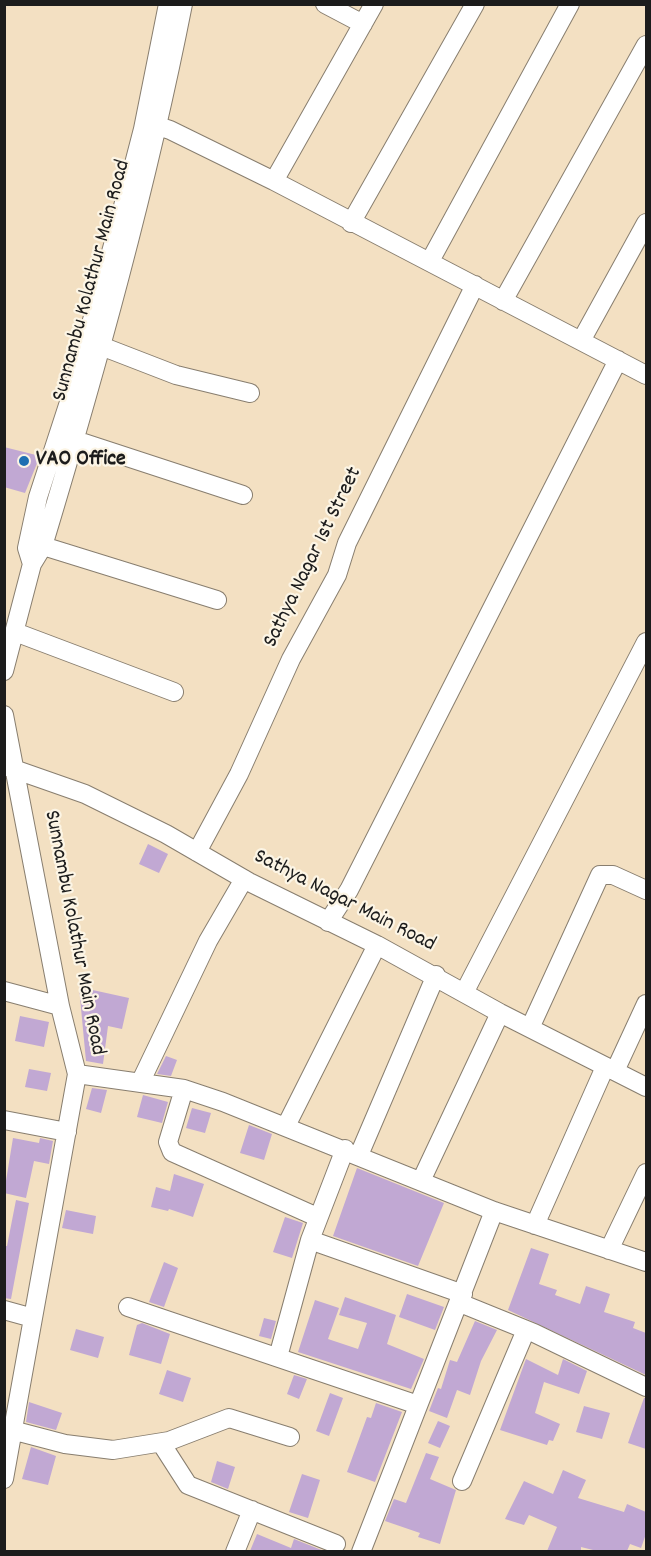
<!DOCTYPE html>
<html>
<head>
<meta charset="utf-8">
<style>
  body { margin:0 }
  #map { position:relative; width:651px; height:1556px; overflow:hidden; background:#f3e0c2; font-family:Dekko,sans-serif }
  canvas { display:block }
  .frame { position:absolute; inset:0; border:6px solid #1c1c1c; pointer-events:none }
</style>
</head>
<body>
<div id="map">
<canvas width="651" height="1556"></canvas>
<div class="frame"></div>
</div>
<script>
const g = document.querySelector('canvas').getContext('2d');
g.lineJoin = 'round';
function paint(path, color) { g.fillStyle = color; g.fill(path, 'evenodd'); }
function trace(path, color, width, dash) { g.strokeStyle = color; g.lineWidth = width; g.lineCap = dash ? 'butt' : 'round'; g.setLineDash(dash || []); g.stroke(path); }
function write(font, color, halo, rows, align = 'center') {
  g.font = font + ' Dekko,sans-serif'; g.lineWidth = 4.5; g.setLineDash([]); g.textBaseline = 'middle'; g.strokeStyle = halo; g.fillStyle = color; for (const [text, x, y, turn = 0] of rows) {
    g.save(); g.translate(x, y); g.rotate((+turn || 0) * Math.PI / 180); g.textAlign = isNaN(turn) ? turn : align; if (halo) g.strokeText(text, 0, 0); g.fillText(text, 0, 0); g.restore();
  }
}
paint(new Path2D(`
  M4,447L40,456L25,493L4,487Z
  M148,844L168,854L159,873L139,864Z
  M79,987L129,998L122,1029L108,1026L103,1064L86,1061Z
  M20,1016L49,1022L44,1047L15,1041Z
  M166,1056L177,1060L171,1076L157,1074Z
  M29,1069L51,1073L47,1091L25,1087Z
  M92,1088L107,1090L101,1113L86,1109Z
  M143,1095L168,1102L162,1123L137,1117Z
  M192,1108L211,1113L205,1133L186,1128Z
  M249,1125L272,1134L264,1160L240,1153Z
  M13,1138L39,1143L40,1138L53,1141L49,1164L34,1161L26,1198L4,1193Z
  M357,1168L444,1203L418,1266L333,1236Z
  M174,1174L204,1184L193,1217L169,1209L168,1211L151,1207L156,1187L170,1191Z
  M16,1200L29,1203L11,1299L4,1298V1246H7Z
  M66,1210L96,1216L93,1234L62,1228Z
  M285,1217L303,1223L292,1258L273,1252Z
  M531,1248L549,1254L539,1284L557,1290L555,1295L580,1304L586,1286L610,1294L604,1312L635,1322L633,1328L646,1333V1375L508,1310Z
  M164,1262L178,1268L164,1307L149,1302Z
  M407,1294L444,1307L435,1330L399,1317Z
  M345,1297L396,1315L387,1344L424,1359L411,1389L298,1352L315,1300L339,1308L328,1339L358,1349L367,1323L339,1315Z
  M264,1318L276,1321L271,1339L259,1336Z
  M475,1321L497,1330L481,1361L470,1395L457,1390L447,1418L429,1411L438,1388L441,1389L450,1360L457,1362Z
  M142,1323L170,1334L161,1364L129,1355L137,1325Z
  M76,1329L104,1337L98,1358L70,1350Z
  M526,1359L558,1375L563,1359L587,1371L579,1394L544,1382L535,1413L560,1424L553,1441L549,1440L547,1445L500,1430Z
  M167,1370L191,1378L183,1402L159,1394Z
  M294,1375L307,1379L299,1399L287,1394Z
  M330,1393L343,1398L329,1436L316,1431Z
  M644,1398H646V1449L628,1443Z
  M29,1402L62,1413L56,1430L26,1422Z
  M376,1403L402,1412L375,1482L347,1472L367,1417L371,1418Z
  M584,1406L610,1413L602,1439L576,1432Z
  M438,1421L450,1426L440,1448L428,1443Z
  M31,1447L56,1456L48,1485L22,1479Z
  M426,1453L439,1457L430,1479L456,1490L440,1544L418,1537L420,1533L385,1521L394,1499L406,1503Z
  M217,1461L235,1467L228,1489L211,1482Z
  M563,1470L586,1480L578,1498L624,1512L627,1504L646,1512V1534L641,1548L630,1544L627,1551H597L581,1547V1551H547L557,1527L529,1515L524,1525L505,1519L524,1481L553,1494Z
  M302,1474L320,1480L308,1518L289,1512Z
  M257,1534L291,1548L294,1539L324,1551H250Z`), '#c1a8d3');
const minor = new Path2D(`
  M325,4L363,24
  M149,123L170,130L274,181L646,375
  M274,181L374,4
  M351,223L475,4
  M430,261L570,4
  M503,301L646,45
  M581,341L646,223
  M101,346L176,375L250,393
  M75,440L243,495
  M43,546L217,600
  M32,564L27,548L38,497L70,399L113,245L143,129L168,4
  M15,632L174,692
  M4,671L32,564L43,546C97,367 147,187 183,4
  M4,715L60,1006L77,1074L4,1479
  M8,767L85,794L166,834L249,882L377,945L500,1013L646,1087
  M197,852L239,774L291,659L337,575L347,543L475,285
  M328,922L349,890L618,360
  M4,991L60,1006
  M465,991L646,642
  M530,1028L600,875H613L646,890
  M615,1071L646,1004
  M77,1074L184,1089L223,1102L494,1211L646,1262
  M140,1083L208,941L244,879
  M184,1089L168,1142L172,1152L317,1217
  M4,1120L67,1132
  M286,1126L377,945
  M345,1149L310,1240L463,1294
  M359,1155L436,975
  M421,1181L500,1013
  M535,1225L605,1067
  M609,1250L646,1173
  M460,1303L534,1333L646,1387
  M128,1307L418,1405
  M4,1310L33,1318
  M278,1357L310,1240
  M4,1428L65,1444L113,1450L169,1441L229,1418L290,1437
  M161,1443L188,1485L336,1544
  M462,1481L526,1330
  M235,1552L252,1510
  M361,1552L494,1211`);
trace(minor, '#887e6f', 20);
trace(minor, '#fff', 18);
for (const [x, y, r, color] of [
  [24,461,6,"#1f6fb2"]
]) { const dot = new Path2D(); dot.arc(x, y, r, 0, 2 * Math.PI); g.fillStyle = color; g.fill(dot); trace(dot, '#fcf5e5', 2); }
write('22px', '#1c1c1c', '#fcf5e5', [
  ["Sunnambu Kolathur Main Road",93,281,-75],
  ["Sathya Nagar 1st Street",314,558,-64],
  ["Sathya Nagar Main Road",344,902,27],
  ["Sunnambu Kolathur Main Road",73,933,79]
]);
write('bold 22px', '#1c1c1c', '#fcf5e5', [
  ["VAO Office",36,461]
], 'left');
</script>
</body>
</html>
